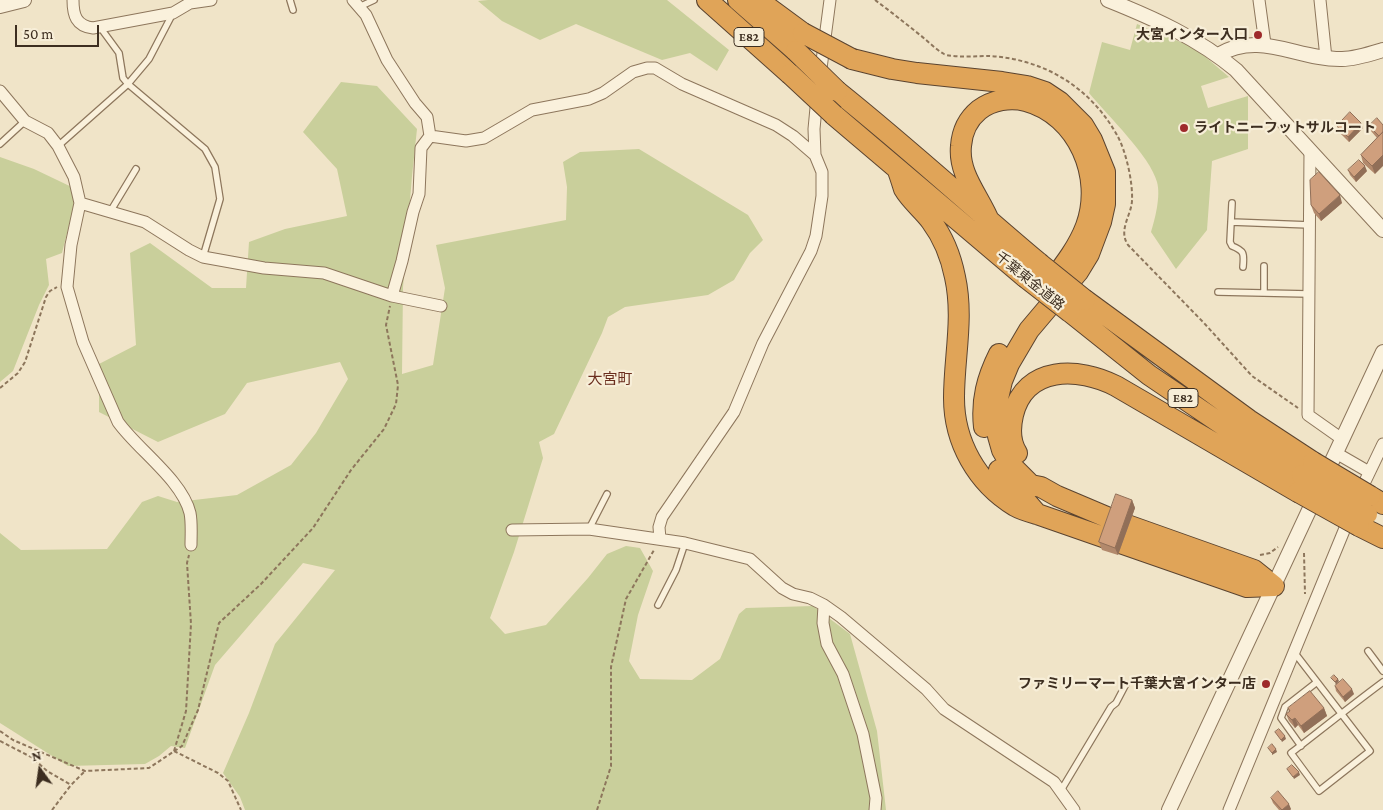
<!DOCTYPE html>
<html>
<head>
<meta charset="utf-8">
<style>
  body { margin:0 }
  #map { position:relative; width:1383px; height:810px; overflow:hidden; background:#f0e4c8; font-family:"Crimson Pro",serif }
  canvas { display:block }
  .north { position:absolute; left:15px; top:745px; width:50px; height:50px; -webkit-text-stroke:4px #f7eed8; paint-order:stroke; rotate:346deg; font-size:14px; font-weight:700; line-height:20px; text-align:center; color:#3d2e20 }
  .north::after { content:''; display:block; margin:auto; width:18px; height:22px; background:#3d2e20; clip-path:polygon(50% 0,100% 100%,50% 72%,0 100%) }
  .scale { position:absolute; left:15px; top:25px; width:84px; height:22px; box-sizing:border-box; border:2px solid #3d2e20; border-top:0; padding-left:6px; font-size:15px; line-height:18px; white-space:nowrap; color:#3d2e20; -webkit-text-stroke:4px #f7eed8; paint-order:stroke }
</style>
</head>
<body>
<div id="map">
<canvas width="1383" height="810"></canvas>
<div class="north">N</div>
<div class="scale">50 m</div>
</div>
<script>
const g = document.querySelector('canvas').getContext('2d');
g.lineJoin = 'round';
function paint(path, color) { g.fillStyle = color; g.fill(path, 'evenodd'); }
function trace(path, color, width, dash) { g.strokeStyle = color; g.lineWidth = width; g.lineCap = dash ? 'butt' : 'round'; g.setLineDash(dash || []); g.stroke(path); }
function write(font, color, halo, rows, align = 'center') {
  g.font = font + ' "Crimson Pro","Noto Sans JP",serif'; g.lineWidth = 4.5; g.setLineDash([]); g.textBaseline = 'middle'; g.strokeStyle = halo; g.fillStyle = color; for (const [text, x, y, turn = 0] of rows) {
    g.save(); g.translate(x, y); g.rotate((+turn || 0) * Math.PI / 180); g.textAlign = isNaN(turn) ? turn : align; if (halo) g.strokeText(text, 0, 0); g.fillText(text, 0, 0); g.restore();
  }
}
paint(new Path2D(`
  M488,0H667L729,50L717,71L690,53L662,60L576,24L540,40L502,21L478,1Z
  M1137,24L1195,48L1229,77L1201,86L1208,108L1248,96V149L1212,161L1207,230L1176,269L1151,232C1155,219 1161,196 1157,182C1150,156 1108,116 1089,93L1102,42L1130,50Z
  M341,82L377,86L417,129L412,176L403,287L402,374L433,365L445,288L436,245L566,220L567,187L563,162L580,152L639,149L748,215L763,240L750,253L734,280L708,295L625,307L608,317L602,333L554,434L539,442L543,458L514,552L490,618L505,634L546,625L588,578L607,554L626,546L640,548L653,571L638,615L629,661L640,679L692,680L720,659L739,614L746,608L813,606L850,634L877,731L886,810H245L240,797L223,773L249,713L275,644L335,570L303,563L215,665L185,748L171,746L159,756L145,764L68,766L0,723V533L21,550L107,549L142,502L158,496L177,502L237,495L291,465L316,433L348,379L340,362L247,383L225,414L158,442L99,412V364L136,345L130,253L150,243L212,288H246L249,242L285,229L347,216L337,169L303,132Z
  M0,157L34,169L78,190L62,253L46,259L49,285L39,305L13,371L0,382Z`), '#c9cf9b');
const service = new Path2D(`
  M290,0L293,10
  M359,7L374,0
  M100,27L119,53L123,78L128,84L205,149L215,167L220,199L203,257
  M0,144L25,121
  M58,146L128,84L149,59L173,13
  M1232,203L1230,242L1232,246C1245,251 1244,254 1243,267
  M110,212L136,169
  M1231,222L1310,225
  M1218,292L1309,294
  M1264,293V266
  M589,529L607,494
  M658,605L676,570L685,543
  M1368,651L1383,671
  M1294,652L1370,751L1319,791L1291,753C1322,729 1352,705 1383,682
  M1301,746L1281,718L1285,707L1317,682
  M1060,792L1111,707L1116,703L1126,684`);
const minor = new Path2D(`
  M73,0C73,15 76,26 93,28L173,13L190,3L211,0
  M353,0L366,15L387,60L415,103L427,117L430,136L421,148L419,194L413,212L402,261L392,296
  M1259,0L1265,44
  M1320,0L1326,58
  M820,76L830,0
  M0,91L25,121L48,133L58,146L74,177L80,203L71,245L67,287L83,342L118,422C137,449 182,480 190,513C192,523 191,535 191,545
  M430,136L466,141L484,138L532,110L589,99L603,93L633,72L647,68H655L682,84L776,125L793,136L815,155
  M1310,151L1308,415L1342,439
  M80,203L145,222L189,250L203,257L264,268L324,273L392,296L441,306
  M1336,453L1369,472
  M1359,494L1383,444
  M512,530L589,529L685,543L750,559L782,588L793,594L810,598L824,605L841,617L926,689L944,709L1054,782L1074,810
  M660,539L659,527L662,517L734,412L763,343L811,251L816,236L822,196V172L815,155L814,129L817,97
  M824,605L823,623L827,644L843,674L863,734L876,798L875,810
  M1229,810L1350,516`);
const tertiary = new Path2D(`
  M1108,0C1153,18 1198,38 1236,70L1383,230
  M0,6L24,0
  M1218,55C1261,30 1297,60 1342,59C1355,59 1370,54 1383,50
  M1169,810L1383,352`);
const motorway = new Path2D(`
  M707,0L790,74
  M738,0L796,51
  M758,0L803,33
  M852,59L892,69L917,73L1002,82L1027,86L1045,92L1060,102L1083,125L1092,140L1105,172V204L1101,222L1089,254L1078,272L1029,330L1009,364L1002,381L996,407L998,436L1002,450L1010,464L1031,485L1041,487L1057,496L1116,521L1254,570L1274,586
  M837,91C906,146 971,206 1039,263
  M834,115L1025,277
  M898,171C900,176 902,183 904,189C911,201 923,210 931,221C943,237 951,257 955,277C964,318 954,357 954,398C954,442 977,483 1015,506C1022,510 1030,512 1037,514L1247,587L1274,586
  M990,223C980,197 958,175 961,146C962,132 968,119 979,110C992,100 1010,97 1026,101C1078,115 1104,177 1086,226C1077,250 1060,270 1045,290
  M1085,300L1249,420L1313,462
  M1070,312L1149,375L1248,442L1302,475
  M984,427C981,400 987,378 999,354
  M1017,453C1010,442 1010,428 1013,415C1025,365 1079,367 1116,386L1298,492
  M999,470L1037,514
  M1370,496L1383,504
  M1359,526L1383,538`);
trace(service, '#8d765c', 8);
trace(minor, '#8d765c', 13);
trace(tertiary, '#8d765c', 16);
trace(motorway, '#5b4430', 22);
trace(new Path2D(`
  M875,0C890,11 905,23 920,35C928,41 935,49 944,54C950,58 980,56 989,56C1044,59 1090,87 1117,135C1126,151 1133,182 1132,201C1131,216 1118,230 1128,245L1204,323L1252,376L1298,408
  M0,388L18,373L25,362L46,297L50,291L57,287
  M1304,553L1305,594
  M1260,555L1270,553L1278,547
  M0,731L13,740L85,771L149,768L182,746L198,710L219,623L261,584L313,528L351,470L384,429L396,404L398,385L386,325L390,306
  M0,741L33,758L47,771L71,785
  M174,751L186,711L191,624L187,563L189,555
  M174,751L218,773L228,781L241,810
  M52,810L71,785L84,772
  M597,810L611,766V667L626,599L654,550`), '#8d765c', 2, [4, 2.5]);
trace(service, '#faf1dc', 5.5);
trace(minor, '#faf1dc', 11);
trace(tertiary, '#faf1dc', 14);
trace(motorway, '#e0a458', 20);
const motorwayBridge = new Path2D(`
  M803,33L852,59
  M796,51L837,91
  M790,74L834,115
  M1039,263L1085,300
  M1025,277L1070,312
  M1313,462L1370,496
  M1302,475L1367,514
  M1298,492L1359,526`);
trace(motorwayBridge, '#5b4430', 22, []);
trace(motorwayBridge, '#e0a458', 20);
paint(new Path2D(`
  M1361,123L1363,128L1349,142L1338,131L1337,126Z
  M1383,125L1375,174L1363,163L1361,155L1377,138L1371,131L1369,126Z
  M1348,170L1367,171L1356,182L1350,175Z
  M1342,203L1321,221L1314,213L1311,205Z
  M1132,500L1135,508L1118,555L1102,550L1099,542Z
  M1335,686L1354,694L1345,702L1336,691Z
  M1288,708H1324L1327,716L1304,733L1298,725L1295,728L1289,721L1286,714L1289,712Z
  M1271,798L1291,809L1290,810H1279L1273,803Z`), '#b2896c');
paint(new Path2D(`
  M1361,123L1363,128L1349,142L1348,137Z
  M1383,155V166L1375,174L1372,166Z
  M1365,166L1367,171L1356,182L1354,177Z
  M1340,195L1342,203L1321,221L1319,214Z
  M1132,500L1135,508L1118,555L1115,548Z
  M1338,679L1339,681L1336,685L1335,682Z
  M1352,689L1354,694L1345,702L1343,697Z
  M1324,708L1327,716L1304,733L1301,726Z
  M1295,718L1298,725L1295,728L1292,720Z
  M1285,736L1286,739L1282,742L1281,740Z
  M1276,749L1277,752L1272,755V753Z
  M1299,772L1300,775L1294,779L1293,777Z
  M1289,804L1291,809L1290,810H1282Z`), '#916f58');
const building = new Path2D(`
  M1350,112L1361,123L1348,137L1337,126Z
  M1377,118L1383,125V132L1379,136L1369,126Z
  M1383,132V155L1372,166L1361,155Z
  M1359,160L1365,166L1354,177L1348,170Z
  M1319,172L1340,195L1319,214L1311,205L1310,180Z
  M1116,494L1132,500L1115,548L1099,542Z
  M1334,675L1338,679L1335,682L1331,678Z
  M1343,679L1352,689L1343,697L1335,686Z
  M1310,691L1324,708L1301,726L1295,718L1292,720L1286,714L1290,711L1288,708Z
  M1279,729L1285,736L1281,740L1275,732Z
  M1272,744L1276,749L1272,753L1268,748Z
  M1292,765L1299,772L1293,777L1287,769Z
  M1278,791L1289,804L1282,810L1271,798Z`);
paint(building, '#cf9f7d');
trace(building, '#916f58', 1);
for (const [x, y, r, color] of [
  [1258,35,5,"#9e2a2b"],
  [1184,128,5,"#9e2a2b"],
  [1266,684,5,"#9e2a2b"]
]) { const dot = new Path2D(); dot.arc(x, y, r, 0, 2 * Math.PI); g.fillStyle = color; g.fill(dot); trace(dot, '#f7eed8', 2); }
for (const [x, y, w] of [
  [749,37,30],
  [1183,398,30]
]) { const box = new Path2D(); box.roundRect(x - w / 2, y - 9.5, w, 19, 4); g.fillStyle = '#f7eed8'; g.fill(box); trace(box, '#3d2e20', 1); }
write('bold 12px', '#3d2e20', null, [
  ["E82",749,37],
  ["E82",1183,398]
]);
write('bold 14px', '#3d2e20', '#f7eed8', [
  ["大宮インター入口",1248,35],
  ["ライトニーフットサルコート",1194,128,"left"],
  ["ファミリーマート千葉大宮インター店",1256,684]
], 'right');
write('14px', '#3d2e20', '#f7eed8', [
  ["千葉東金道路",1030,281,39]
]);
write('15px', '#6b2e1e', '#f7eed8', [
  ["大宮町",610,379]
]);
</script>
</body>
</html>
